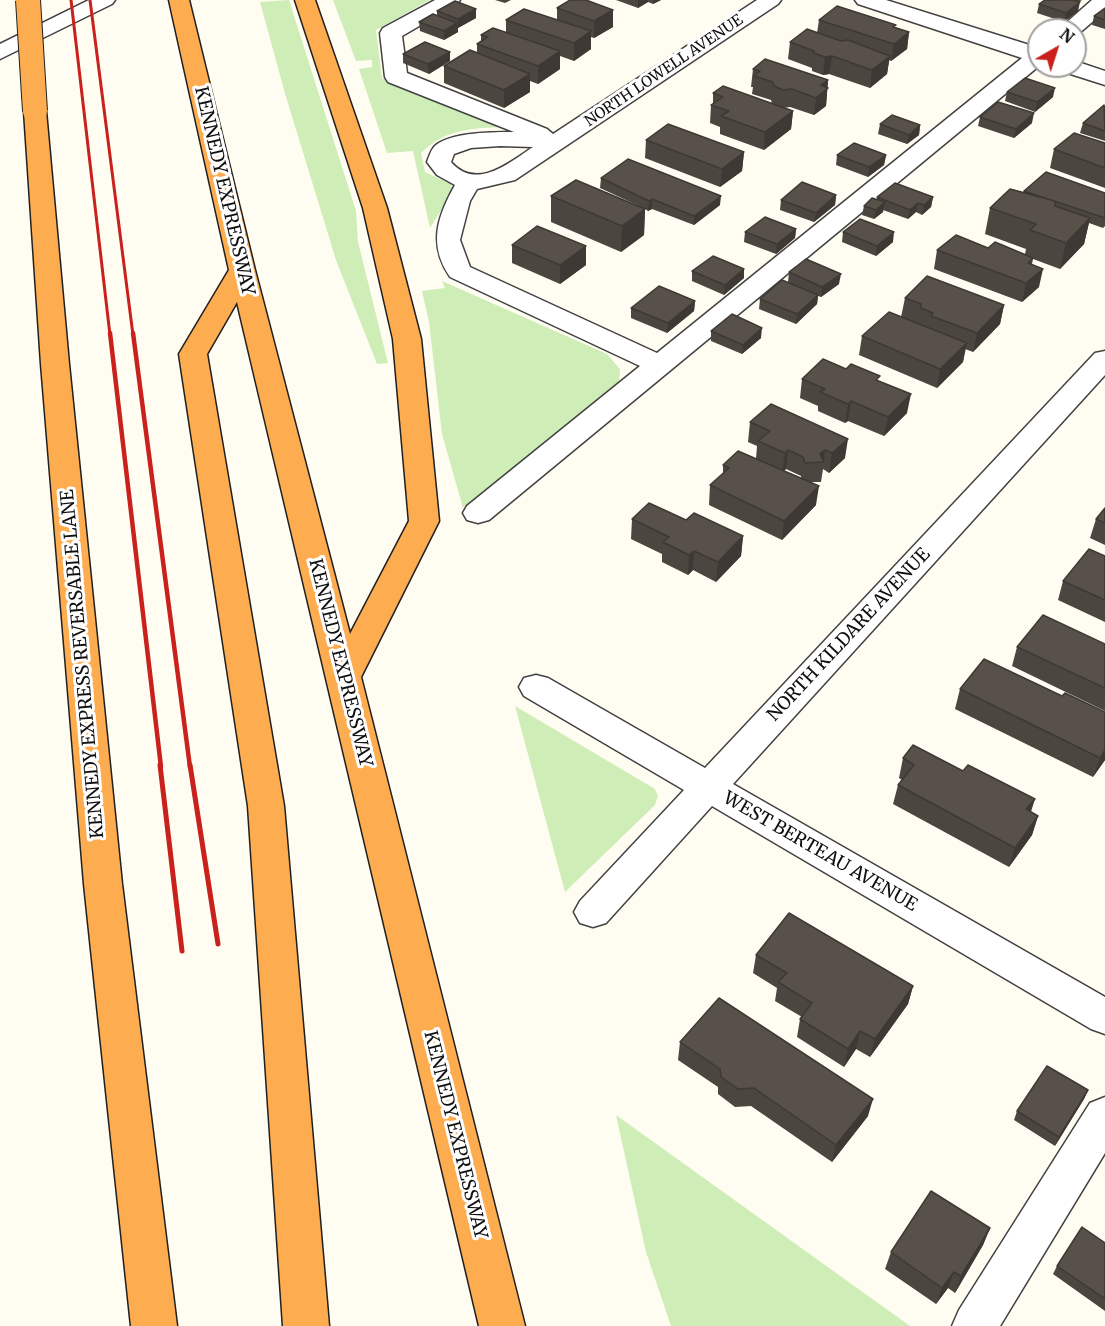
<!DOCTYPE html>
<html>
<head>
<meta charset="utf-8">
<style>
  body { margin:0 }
  #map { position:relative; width:1105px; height:1326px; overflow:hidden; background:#fffdf1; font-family:Merriweather,serif }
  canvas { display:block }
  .north { position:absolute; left:1027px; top:18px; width:60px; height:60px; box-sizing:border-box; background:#fff; border:2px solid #9f9f9f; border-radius:50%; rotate:39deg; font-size:16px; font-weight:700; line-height:24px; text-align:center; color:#0f0f0f }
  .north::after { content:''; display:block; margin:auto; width:21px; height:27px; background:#c9211d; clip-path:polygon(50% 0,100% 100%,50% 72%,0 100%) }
</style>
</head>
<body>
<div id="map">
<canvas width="1105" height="1326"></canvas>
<div class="north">N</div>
</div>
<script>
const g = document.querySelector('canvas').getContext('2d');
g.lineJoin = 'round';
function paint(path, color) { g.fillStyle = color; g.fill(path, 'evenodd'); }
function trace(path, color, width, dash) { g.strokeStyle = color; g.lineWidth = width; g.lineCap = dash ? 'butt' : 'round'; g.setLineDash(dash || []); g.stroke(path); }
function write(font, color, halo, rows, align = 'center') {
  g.font = font + ' Merriweather,serif'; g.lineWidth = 6; g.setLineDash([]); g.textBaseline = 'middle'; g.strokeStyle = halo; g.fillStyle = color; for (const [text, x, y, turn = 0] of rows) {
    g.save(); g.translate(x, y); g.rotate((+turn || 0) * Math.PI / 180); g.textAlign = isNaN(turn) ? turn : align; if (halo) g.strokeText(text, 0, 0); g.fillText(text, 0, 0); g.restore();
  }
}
paint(new Path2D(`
  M289,0L356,211L358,242L388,363L377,364L336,260L286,97L260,2Z
  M333,0H430L376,30L382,78L505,127C472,128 445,129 421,153L425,172L451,184L453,191L430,228L413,151L387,153L359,69L372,67V60L356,61Z
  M442,281L607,354L620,369L619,383L463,508L442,434L429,322L422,291L445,288Z
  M515,706L655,789L658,796L655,805L565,892Z
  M616,1115L910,1326H671L646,1252Z`), '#cfedb7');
const minor = new Path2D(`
  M89,0H115L112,4L0,59V44Z
  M435,0H460L457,4L402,36L407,73L547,129L553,134L757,0H781L778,4L515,180L477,189L470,201L460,240L470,267L657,353L1022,58L858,4L855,0H886L1039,48V66L489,520L478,523L467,520L463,513L467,506L640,366L450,277C428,245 437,217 455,185L437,175L427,162C429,157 431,149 436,145C452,132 494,132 514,132L388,82L385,77L380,33L383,28ZM500,146L533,147C509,163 476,191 451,162L454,154L471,148Z
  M1092,0H1105V11L1077,35L1075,30H1058Z
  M1075,61L1105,71V85L1061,71L1058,66H1075Z
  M1105,351V375L733,784L1105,997V1034L1091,1029L712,806L606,923L593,927L580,923L574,912L580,901L684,790L524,696L519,687L524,678L536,675L548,678L705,768L1095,353Z
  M1105,1097V1153L1000,1326H952L959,1310L1090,1103Z`);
const highway = new Path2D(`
  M169,0H189L255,270L350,634L409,521L393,339L363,208L295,0H315L387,208L421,339L439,521L361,677L525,1326H479L237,302L207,354L284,806L329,1326H283L248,806L179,354L229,270Z
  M35,104L43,106L46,111L69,364L122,884L177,1326H131L84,884L41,364L24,111L27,106Z`);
trace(minor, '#424242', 3);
trace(highway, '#202020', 3);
paint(minor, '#fff');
paint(highway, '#fdac50');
trace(new Path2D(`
  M71,0L110,335
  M90,0L133,335`), '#c9211d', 3);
trace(new Path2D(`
  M110,333L161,767
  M133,333L190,767`), '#c9211d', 4.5);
trace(new Path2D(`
  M160,765L182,951
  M190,765L218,944`), '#c9211d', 5);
const highwayBridge = new Path2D(`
  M28,0L35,111`);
trace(highwayBridge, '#202020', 26, []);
trace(highwayBridge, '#fdac50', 24);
paint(new Path2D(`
  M495,0H511L505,3Z
  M616,0H661L653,4L648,2L638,8Z
  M1045,0H1082L1079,2L1078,11L1064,22L1037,13L1039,4Z
  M557,8L613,10V27L594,38L591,37V49L574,61L560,56V69L538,84L530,81V92L504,108L444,83V66L477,53V44L481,42V35L506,32V20H557Z
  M1105,8V29L1092,25L1094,16Z
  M476,9V18L458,28V32L444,40L420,31L419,22L437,16V11Z
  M819,20L895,27L909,32L907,49L891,61L889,60L887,74L870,88L829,74L823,75L812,71V68L788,59L790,42L817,33Z
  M450,52V61L429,74L403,63V54Z
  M753,69L828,80L826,106L814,115L790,107L784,108L793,111L791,129L764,150L720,134V127L710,123L711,105L713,104V93L772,104L771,100L752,94L753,87H751Z
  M1007,92L1053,97L1035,112L1005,101Z
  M1105,105V141L1080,133L1083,123Z
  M980,117L1032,123L1014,138L978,126Z
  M880,124L920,125L919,135L907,144L878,134Z
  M646,140L744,152L742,171L720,187L645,158Z
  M1105,143V188L1050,168L1054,149Z
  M837,155H886L884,165L868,177L836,165Z
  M601,178L720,205L694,225L652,209L648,211L645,209L644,235L621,252L551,222V196L639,206L600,188Z
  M1024,191L1105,193V226L1103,228L1089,223L1084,244L1060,269L1033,259L1032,264L1039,287L1022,302L934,269L937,250L988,248L1025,254L1026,249L985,234L990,208L1023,192Z
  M836,195L835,205L814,222L780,210L781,200Z
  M877,197H933L931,207L922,215L916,212L908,219L883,210V212L874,219L862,215L864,206L877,199Z
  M796,229L795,238L776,254L744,242L745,232Z
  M843,232L893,242L876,256L842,242Z
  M512,245L586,246V265L560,284L512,263Z
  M744,269V278L724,295L692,281V271Z
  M789,272L839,284L821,297L818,296L817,304L796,324L759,309L760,299L788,282Z
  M905,298L1004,305L1000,324L973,352L965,349L963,362L937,388L859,355L862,336L901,317Z
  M695,301L694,311L667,333L631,318V308Z
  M711,331L761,338L742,354L711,341Z
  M846,369L879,381L907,413L884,436L848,421L845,423L818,411V406L800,398L802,379Z
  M771,404L845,458L829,473L823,469L821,482H811L816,505L782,540L709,505L710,485L723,474V465L756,459L757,446L748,442L750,422ZM786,469L801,476V478L784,471Z
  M1105,508V545L1090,538L1096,519Z
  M632,519L686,520L743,536L741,556L716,582L693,570L688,575L662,562V554L631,539Z
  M1105,556V622L1058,600L1063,581Z
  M1105,644V711L1012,666L1017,647Z
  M960,689L1105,712V760L1093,777L955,709Z
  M903,758L1030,812L1038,816L1032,835L1009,867L893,804L898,785L902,780L899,778Z
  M756,955L913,986L908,1004L870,1057L856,1049L844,1067L797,1037L800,1019L802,1017L775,1001L777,988L753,973Z
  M680,1042L868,1116L832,1162L751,1106L735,1107L718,1094V1087L678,1060Z
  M1088,1090L1084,1099L1055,1146L1014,1120L1017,1111Z
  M990,1228L983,1245L955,1293L948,1288L936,1304L885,1269L891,1252Z
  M1105,1243V1311L1053,1274L1057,1266Z`), '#4c4640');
paint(new Path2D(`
  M638,0H648V2L638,8Z
  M654,0H661L653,4Z
  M1080,2L1078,11L1064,22L1066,13Z
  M476,9V18L458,28V19Z
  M613,10V27L594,38V21Z
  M457,23L458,32L444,40V31Z
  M591,31V49L574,61V43Z
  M909,32L907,49L891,61L894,44Z
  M560,51V69L538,84V66Z
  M450,52V61L429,74L428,64Z
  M832,56L829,74L823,75L825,57Z
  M890,56L887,74L870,88L872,70Z
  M530,74V92L504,108V90Z
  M828,80L826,106L814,115L816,98L821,85Z
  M1055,88L1053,97L1035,112L1037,102Z
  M793,111L791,129L764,150L765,132Z
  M1034,113L1032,123L1014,138L1016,129Z
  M920,125L919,135L907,144L909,135Z
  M744,152L742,171L720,187L722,169Z
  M886,155L884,165L868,177L869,167Z
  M836,195L835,205L814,222L816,213Z
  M721,196L720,205L694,225V216Z
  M933,197L931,207L922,215L924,205Z
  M652,199V209L648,211L649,201Z
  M885,202L883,212L874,219L876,210Z
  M918,203L916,212L908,219L910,210Z
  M645,209L644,235L621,252L622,226Z
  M1090,218L1084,244L1060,269L1066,243Z
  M796,229L795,238L776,254L777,244Z
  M894,232L893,242L876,256L877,246Z
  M586,246V265L560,284V265Z
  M744,269V278L724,295L725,285Z
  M1043,269L1039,287L1022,302L1026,283Z
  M841,274L839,284L821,297L822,287Z
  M818,295L817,304L796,324L797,314Z
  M695,301L694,311L667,333L668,323Z
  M1004,305L1000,324L973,352L977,333Z
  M762,328L761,338L742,354L743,345Z
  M967,343L963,362L937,388L940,369Z
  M911,394L907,413L884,436L888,417Z
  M851,401L848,421L845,423L848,404Z
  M848,439L845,458L829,473L832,453Z
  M788,450L786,469L782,472L785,453Z
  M825,450L824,462L820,454Z
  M819,486L816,505L782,540L784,521Z
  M743,536L741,556L716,582L718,562Z
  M694,551L693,570L688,575L689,555Z
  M1105,750V760L1093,777L1100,758Z
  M1035,799L1029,818L1026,809Z
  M1038,816L1032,835L1009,867L1015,848Z
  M913,986L908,1004L870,1057L875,1039Z
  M860,1031L856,1049L844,1067L848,1049Z
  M1088,1090L1084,1099L1055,1146L1059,1137Z
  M873,1099L868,1116L832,1162L836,1145Z
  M990,1228L983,1245L955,1293L961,1276Z
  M954,1272L948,1288L936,1304L942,1288Z`), '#3e3934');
const building = new Path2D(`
  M570,0H586L613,10L594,21L557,8Z
  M1045,0H1073L1080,2L1066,13L1039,4Z
  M455,1L476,9L458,19L437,11Z
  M837,6L896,25L893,27L909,32L894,44L819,20Z
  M1105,8V20L1094,16Z
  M524,9L591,31L574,43L506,20Z
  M433,14L457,23L444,31L419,22Z
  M493,28L560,51L538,66L477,44L488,37L481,35Z
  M807,29L841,41L848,40L890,56L872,70L832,56L825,57L814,53V51L790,42Z
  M425,42L450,52L428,64L403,54Z
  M470,50L530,74L504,90L444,66Z
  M765,59L828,80L821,85L828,88L816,98L792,89L783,90L774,86L773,82L754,76L760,71L753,69Z
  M1025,78L1055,88L1037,102L1007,92Z
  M723,86L793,111L765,132L721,116L729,111L711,105L723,97L713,93Z
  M998,102L1034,113L1016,129L980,117Z
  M1104,105L1105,131L1083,123Z
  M892,115L920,125L909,135L880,124Z
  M668,124L744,152L722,169L646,140Z
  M1074,133L1105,143V168L1054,149Z
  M854,143L886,155L869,167L837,155Z
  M628,159L721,196L694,216L652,199L649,201L601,178Z
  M1046,172L1105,193V218L1024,191Z
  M576,180L645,209L622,226L551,196Z
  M802,182L836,195L816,213L781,200Z
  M895,183L933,197L924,205L918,203L910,210L877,197Z
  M1010,189L1055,201V206L1090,218L1066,243L1030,230L1036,224L990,208Z
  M872,198L885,202L876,210L864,206Z
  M765,217L796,229L777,244L745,232Z
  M860,219L894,232L877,246L843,232Z
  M537,226L586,246L560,265L512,245Z
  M956,235L988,248L995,242L1033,258L1028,263L1043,269L1026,283L937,250Z
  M713,256L744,269L725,285L692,271Z
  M806,259L841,274L822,287L789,272Z
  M927,276L1004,305L977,333L931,316L933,313L921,308V304L905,298Z
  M782,280L818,295L797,314L760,299Z
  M659,286L695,301L668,323L631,308Z
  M889,312L967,343L940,369L862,336Z
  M732,314L762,328L743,345L711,331Z
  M823,359L846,369L851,364L880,376L876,380L911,394L888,417L851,401L848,404L820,392L825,389L802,379Z
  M771,404L848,439L832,453L825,450L820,454L824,462L805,463L803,457L788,450L785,453L758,441L770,431L750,422Z
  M738,451L819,486L784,521L710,485L729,468L723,465Z
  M649,503L686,520L694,513L743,536L718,562L694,551L689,555L663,542L669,537L632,519Z
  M1105,508V523L1096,519Z
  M1089,549L1105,556V600L1063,581Z
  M1043,615L1105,644V688L1017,647Z
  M984,659L1062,696L1065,693L1105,712V750L1100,758L960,689Z
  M913,745L963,771L968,765L1035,799L1026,809L1038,816L1015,848L898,785L914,765L903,758Z
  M789,913L913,986L875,1039L860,1031L848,1049L800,1019L812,1003L778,982L787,973L756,955Z
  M719,998L873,1099L836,1145L754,1088L738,1089L721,1077L720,1069L680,1042Z
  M1047,1066L1088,1090L1059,1137L1017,1111Z
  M931,1191L990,1228L961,1276L954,1272L942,1288L891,1252Z
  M1082,1227L1105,1243V1299L1057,1266Z`);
paint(building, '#58514a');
trace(building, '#3e3934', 1.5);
write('15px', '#0f0f0f', '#fff', [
  ["NORTH LOWELL AVENUE",664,71,-34]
]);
write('18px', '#0f0f0f', '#fff', [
  ["KENNEDY EXPRESSWAY",224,191,77],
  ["NORTH KILDARE AVENUE",849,635,-47],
  ["KENNEDY EXPRESSWAY",340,663,76],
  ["KENNEDY EXPRESS REVERSABLE LANE",83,664,-95],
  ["WEST BERTEAU AVENUE",820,852,30],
  ["KENNEDY EXPRESSWAY",455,1135,76]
]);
</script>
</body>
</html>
